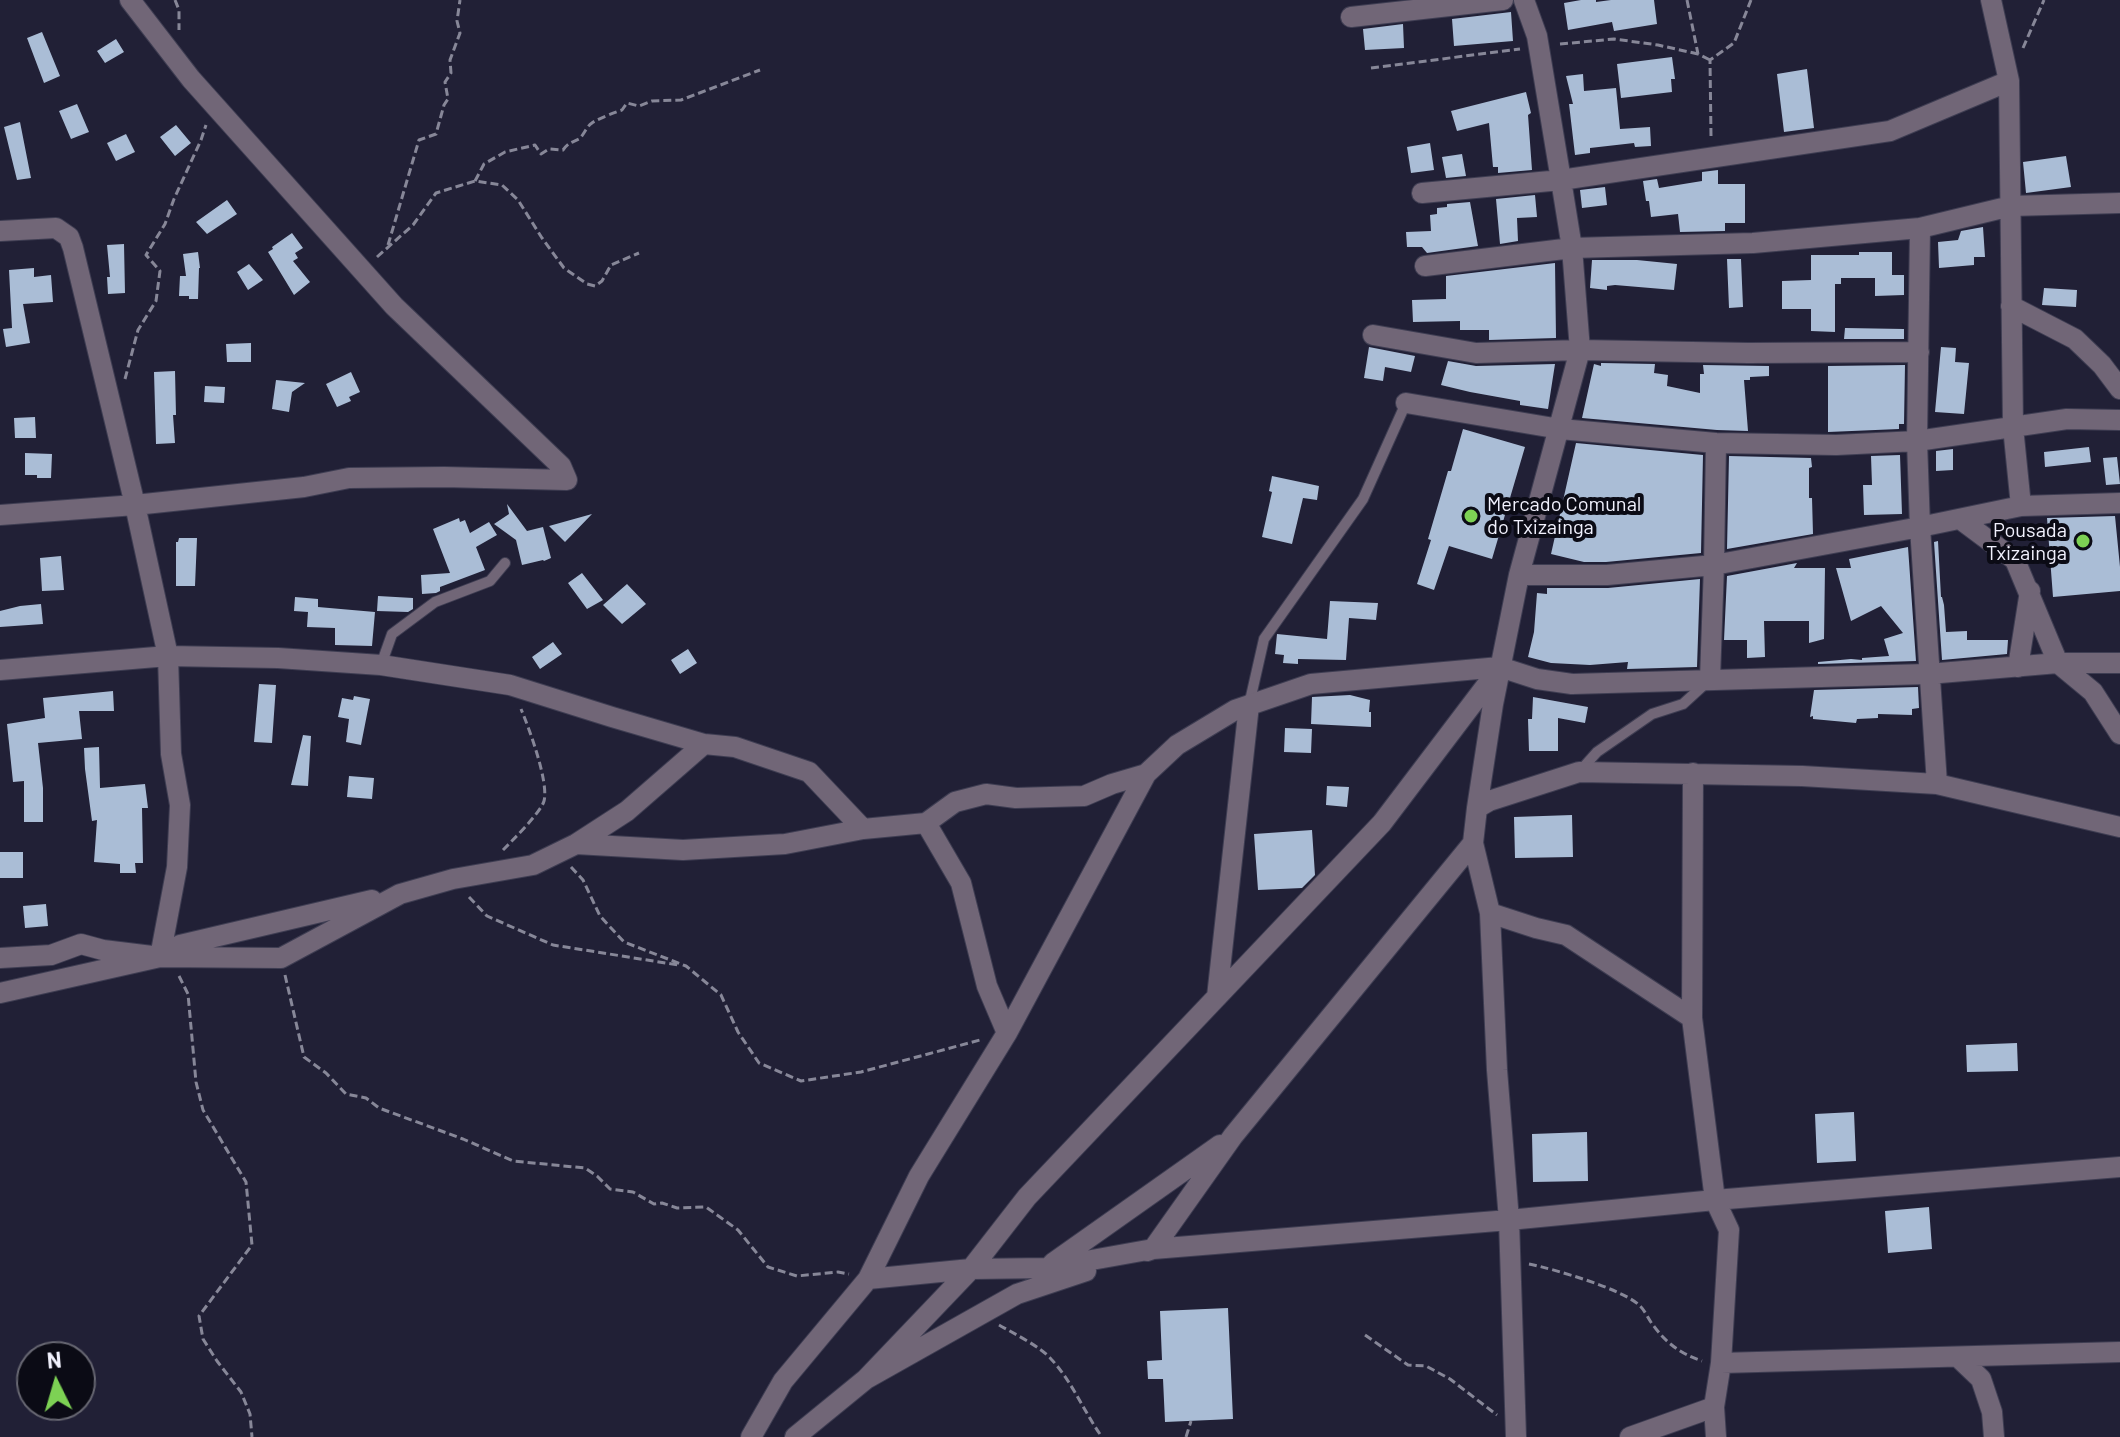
<!DOCTYPE html>
<html>
<head>
<meta charset="utf-8">
<style>
  body { margin:0 }
  #map { position:relative; width:2120px; height:1437px; overflow:hidden; background:#212036; font-family:Barlow,sans-serif }
  canvas { display:block }
  .north { position:absolute; left:16px; top:1341px; width:80px; height:80px; box-sizing:border-box; background:#0b0b15; border:2px solid #676772; border-radius:50%; rotate:355deg; font-size:22px; font-weight:700; line-height:32px; text-align:center; color:#f1f1fd }
  .north::after { content:''; display:block; margin:auto; width:28px; height:36px; background:#7dd154; clip-path:polygon(50% 0,100% 100%,50% 72%,0 100%) }
</style>
</head>
<body>
<div id="map">
<canvas width="2120" height="1437"></canvas>
<div class="north">N</div>
</div>
<script>
const g = document.querySelector('canvas').getContext('2d');
g.lineJoin = 'round';
function paint(path, color) { g.fillStyle = color; g.fill(path, 'evenodd'); }
function trace(path, color, width, dash) { g.strokeStyle = color; g.lineWidth = width; g.lineCap = dash ? 'butt' : 'round'; g.setLineDash(dash || []); g.stroke(path); }
function write(font, color, halo, rows, align = 'center') {
  g.font = font + ' Barlow,sans-serif'; g.lineWidth = 8; g.setLineDash([]); g.textBaseline = 'middle'; g.strokeStyle = halo; g.fillStyle = color; for (const [text, x, y, turn = 0] of rows) {
    g.save(); g.translate(x, y); g.rotate((+turn || 0) * Math.PI / 180); g.textAlign = isNaN(turn) ? turn : align; if (halo) g.strokeText(text, 0, 0); g.fillText(text, 0, 0); g.restore();
  }
}
paint(new Path2D(`
  M1581,0H1596V2L1611,0H1654L1657,24L1614,31L1612,22L1568,30L1564,3Z
  M1511,12L1513,41L1454,46L1452,19Z
  M1403,24L1404,48L1365,50L1363,29Z
  M42,32L60,76L44,83L27,38Z
  M116,39L124,52L105,63L97,51Z
  M1672,57L1675,79H1671L1672,92L1621,98L1617,64Z
  M1807,69L1814,128L1784,132L1777,74Z
  M1583,74L1584,91L1616,88L1620,129L1650,127L1651,146L1635,147L1634,143L1590,148V153L1575,155L1569,104H1573L1566,76Z
  M1526,92L1531,113L1528,115L1532,170L1498,173V167H1493L1489,123L1457,131L1451,111Z
  M77,104L89,132L71,139L59,111Z
  M20,122L31,178L17,180L4,127Z
  M176,125L191,143L175,156L160,137Z
  M126,134L135,152L116,161L107,143Z
  M1430,143L1434,170L1411,173L1407,147Z
  M1462,154L1466,176L1446,178L1442,157Z
  M2066,156L2071,187L2026,193L2023,162Z
  M1718,170V184H1745V223H1725V231L1680,232L1678,214L1651,217L1649,201H1646L1643,181L1657,179L1659,188L1702,181V172Z
  M1605,187L1607,205L1582,208L1580,190Z
  M1535,195L1537,217L1517,218L1518,241L1500,244L1496,199Z
  M227,200L237,214L207,234L196,222Z
  M1470,202L1478,246L1427,253L1422,247H1407L1406,232L1431,231L1430,215L1437,214V208L1447,207V204Z
  M1983,227L1985,257H1974V265L1939,268L1938,242L1958,240L1961,231Z
  M292,233L303,248L295,253L298,258L293,261L310,282L294,295L268,252L273,249L272,247Z
  M124,244L125,293L108,294L107,277H110L107,245Z
  M198,252L200,268H199L198,299H189V296H179L180,276H186L183,254Z
  M1859,252H1892V275H1904V295L1875,296V278H1841V284H1835V332L1811,331V309H1782V281L1811,280V255H1859Z
  M1727,259H1741L1743,307L1729,308Z
  M1592,260H1637L1677,264L1674,290L1615,285L1607,286V290L1590,288Z
  M1555,263L1556,338L1489,340V330H1460V321L1413,322L1412,300L1446,299V276Z
  M249,264L263,280L248,290L237,272Z
  M34,268V277L51,275L53,302L23,304L30,343L6,347L3,329L12,328L9,270Z
  M2044,288L2077,290L2076,307L2042,305Z
  M1845,328L1904,329V339H1844Z
  M251,343V362H227L226,344Z
  M1369,347L1415,356L1411,372L1385,367L1383,381L1364,378Z
  M1941,347L1956,348L1955,362L1969,363L1964,414L1935,412Z
  M1448,361L1476,366L1555,364L1548,409L1520,405V401L1470,392L1441,385Z
  M1601,363L1655,364L1654,373L1668,375L1667,386L1700,393V374H1704L1703,365L1769,366V376L1750,377V380H1744L1748,431L1717,430L1582,418L1594,364L1601,366Z
  M1905,365L1904,424H1899V429L1828,432V366Z
  M175,371L176,415H173L175,443L156,444L154,372Z
  M351,372L360,392L349,397L351,401L337,407L326,384Z
  M276,380L305,383L292,392L289,412L272,409Z
  M205,386L225,387L224,403L204,402Z
  M35,417L36,438H15L14,418Z
  M1463,429L1525,447L1492,559L1449,546L1434,590L1417,584L1431,540L1428,539L1448,471H1451Z
  M1576,443L1703,455L1701,553L1606,562H1584L1551,554Z
  M2089,447L2091,462L2045,467L2044,452Z
  M1953,449V470L1936,471V451Z
  M25,453L52,454L51,478H37V475H25Z
  M1900,455L1902,514L1864,515L1863,485H1872L1871,456Z
  M1729,456L1811,458L1812,467L1809,468V498H1812L1813,534L1727,549Z
  M2117,457L2120,484L2106,485L2103,458Z
  M1272,476L1319,486L1317,500L1303,498L1292,544L1262,537L1272,492L1269,491Z
  M507,504L527,531L543,527L551,558L544,561L543,560L522,565L516,540L494,524L509,514Z
  M592,514L565,542L549,526Z
  M2115,516L2120,567V591L2053,597L2047,518Z
  M459,518L460,522L465,520L470,533L489,522L497,535L476,547L485,570L440,587V591L436,593L422,594L421,575L450,573L433,529Z
  M179,538H197L195,586H176V542H178Z
  M1938,541L1941,597H1942L1944,605L1946,632L1967,631V640H2008L2007,654L1942,660L1934,542Z
  M1908,547L1916,661L1818,664V662L1851,659L1862,660V658L1889,656L1884,639L1903,633L1881,606L1851,621L1836,568H1851L1849,559Z
  M61,556L64,590L42,591L40,558Z
  M1797,563L1794,568H1825L1824,639L1809,643V621H1764L1765,657L1747,658V640H1724L1727,576Z
  M582,573L603,600L587,609L568,583Z
  M1700,579L1697,667L1627,669L1628,662L1590,665L1551,663L1528,657L1534,632L1537,593L1547,594V588H1608Z
  M627,584L646,604L622,624L603,605Z
  M378,596L413,598V609L408,612L377,611Z
  M295,597L318,599V607L375,612L372,646L335,645V628L307,627L308,612L294,611Z
  M1330,601L1378,603L1376,620L1349,618L1346,660L1298,659V664L1283,663L1284,655L1275,654L1277,634L1327,639Z
  M41,604L43,624L0,627V611L20,606Z
  M553,642L562,654L540,669L532,657Z
  M688,649L697,663L680,674L671,660Z
  M259,684L276,685L272,743L254,742Z
  M1918,687L1919,708L1912,709V715L1878,714V718L1857,719L1856,723L1813,719V716L1810,717L1814,690Z
  M113,691L114,711H79L82,739L38,743L43,788V822H24V781L13,782L7,724L45,718L43,698Z
  M1350,695L1370,700L1369,712H1371V727L1311,724L1312,697Z
  M354,696L370,699L361,745L346,742L349,719L338,717L342,698L353,700Z
  M1533,697L1588,707L1585,723L1558,718V751H1529L1528,719H1532Z
  M1285,728L1312,729L1311,753L1284,752Z
  M303,735L311,736L308,786L291,785Z
  M99,747L100,788L145,784L148,808H142L143,863H135L136,873H120V864L94,862L97,820L92,821L85,769L84,748Z
  M349,776L374,778L372,799L347,797Z
  M1327,786L1349,787L1347,807L1326,805Z
  M1572,815L1573,857L1515,858L1514,817Z
  M1312,830L1315,875L1302,888L1258,890L1254,834Z
  M0,852H23V878H0Z
  M46,904L48,926L25,928L23,906Z
  M2017,1043L2018,1071L1967,1072L1966,1045Z
  M1854,1112L1856,1161L1817,1163L1815,1114Z
  M1587,1132L1588,1181L1533,1182L1532,1134Z
  M1929,1207L1932,1249L1888,1253L1885,1211Z
  M1228,1308L1233,1419L1165,1422L1163,1379H1148L1147,1361L1162,1360L1160,1311Z`), '#aabdd6');
const lane = new Path2D(`
  M381,665L392,634L435,602L490,581L505,563
  M1249,705L1264,639L1363,499L1406,403
  M1580,771L1597,752L1652,714L1683,704L1706,683`);
const street = new Path2D(`
  M1991,0L2009,81L2013,427L2021,506
  M1351,17L1503,0
  M1422,193L1561,180L1890,131L2009,81
  M1920,228L1917,441L1920,527L1937,784
  M0,231L56,228L69,237L73,248L135,505L168,656L171,754L180,805L177,867L160,957
  M1425,266L1572,248L1753,243L1920,228L2011,206L2120,203
  M2011,306L2075,339L2102,365L2120,389
  M1373,335L1476,353L1580,350L1748,353L1919,352
  M1406,403L1560,429L1716,443L1836,445L1917,441L2067,419L2120,420
  M0,515L135,505L304,487L349,478L444,477L567,480L561,466L394,306L191,79L130,0
  M1960,519L2015,560L2058,663L2093,692L2120,734
  M1519,575H1607L1714,565L1920,527L2021,506L2120,503
  M2018,667L2030,591
  M0,670L168,656L278,658L381,665L510,685L612,717L704,744L735,747L809,772L863,829L926,823L961,883L987,986L1007,1033L919,1176L868,1279L783,1381L751,1437
  M1710,679L1714,565L1716,443
  M1693,773L1692,1018L1715,1200L1729,1230L1721,1363L1714,1407L1716,1437
  M1477,808L1489,801L1579,772L1802,776L1937,784L2120,827
  M926,823L955,802L986,794L1016,798L1084,796L1112,784L1146,774
  M576,844L683,850L785,844L863,829
  M1490,913L1536,928L1566,935L1692,1018
  M0,958L51,955L81,944L103,950L160,957L180,945L372,900
  M0,993L160,957L281,958L400,894L453,879L533,865L576,844L627,811L704,744
  M1217,997L1249,705
  M1007,1033L1146,774L1177,745L1235,710L1311,684L1500,667L1537,679L1572,684L1928,674L2058,663H2120
  M1147,1251L1153,1249L1233,1136L1473,843
  M1053,1263L1220,1145
  M868,1279L971,1269L1047,1268L1153,1249L1509,1220L1715,1200L2120,1167
  M1959,1358L1981,1379L1992,1412L1994,1437
  M1721,1363L2120,1352
  M866,1379L971,1269L1027,1197L1382,823L1495,674
  M795,1437L866,1379L1017,1294L1086,1271
  M1516,1437L1509,1220L1497,1070L1490,913L1473,843L1477,808L1493,704L1519,575L1580,350L1572,248L1561,180L1537,36L1524,0
  M1630,1437L1714,1407`);
trace(lane, '#3e3d52', 12);
trace(street, '#3e3d52', 22);
trace(new Path2D(`
  M175,0L179,10V30
  M1687,0L1698,54L1710,60
  M1560,44L1614,39L1658,45L1698,54
  M2023,48L2044,0
  M1371,68L1520,49
  M1711,136L1710,60L1734,43L1751,0
  M475,181L484,164L505,152L535,145L541,154L549,149L563,150C569,142 571,143 579,139C584,135 586,127 592,123C595,120 618,111 622,110L627,103L639,106L652,101L681,100L760,70
  M388,245L419,140L436,134L444,105L448,99L445,82L451,73L450,60L460,33L457,21L460,0
  M377,257L413,225L436,193L475,181L502,185L518,200L542,238L564,268L587,284L595,286L602,281L611,265L639,253
  M125,379L138,330L156,301L160,271L146,255L165,224L174,199L201,140L206,125
  M503,850C513,840 541,812 544,801C549,782 529,728 521,709
  M571,867L583,880L600,916L624,942L686,966L721,995L738,1032L759,1063L801,1081L861,1072L980,1040
  M469,897L487,916L553,945L678,965
  M285,975L304,1057L326,1073L346,1094L366,1098L379,1108L463,1139L513,1161L585,1168L597,1176L610,1189L633,1192L654,1204L662,1203L677,1208L706,1207L738,1230L768,1267L797,1276L838,1272L849,1274
  M179,976L188,994L196,1082L203,1110L246,1182L252,1245L199,1316L203,1339L217,1361L241,1392L250,1414L252,1437
  M1529,1264C1554,1269 1622,1289 1639,1305C1645,1310 1648,1319 1653,1325C1666,1343 1681,1354 1702,1361
  M999,1325C1013,1333 1041,1347 1051,1359C1072,1381 1084,1412 1102,1437
  M1365,1335L1408,1365L1426,1366L1450,1379L1497,1415
  M1186,1437L1191,1421`), '#878798', 3, [8, 4]);
trace(lane, '#716677', 10);
trace(street, '#716677', 20);
for (const [x, y, r, color] of [
  [1471,516,8,"#7dd154"],
  [2083,541,8,"#7dd154"]
]) { const dot = new Path2D(); dot.arc(x, y, r, 0, 2 * Math.PI); g.fillStyle = color; g.fill(dot); trace(dot, '#0b0b15', 3); }
write('20px', '#f1f1fd', '#0b0b15', [
  ["Mercado Comunal",1487,504],
  ["do Txizainga",1487,527],
  ["Pousada",2067,530,"right"],
  ["Txizainga",2067,553,"right"]
], 'left');
</script>
</body>
</html>
